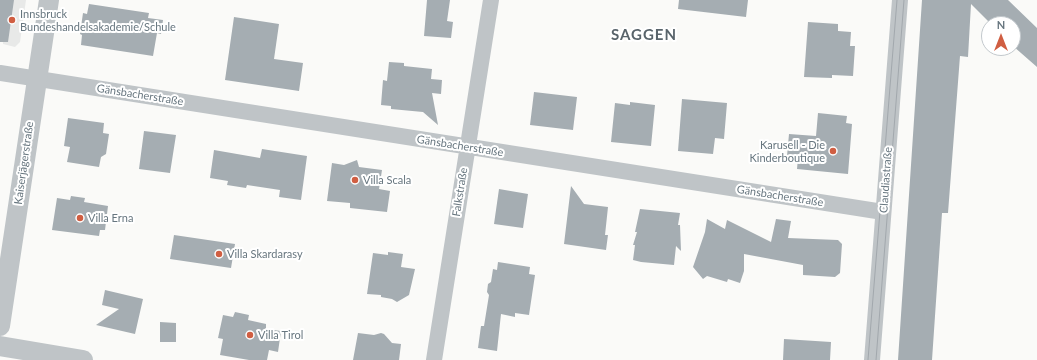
<!DOCTYPE html>
<html>
<head>
<meta charset="utf-8">
<style>
  body { margin:0 }
  #map { position:relative; width:1037px; height:360px; overflow:hidden; background:#fafaf8; font-family:Lato,sans-serif }
  canvas { display:block }
  .north { position:absolute; left:981px; top:16px; width:40px; height:40px; box-sizing:border-box; background:#fff; border:1px solid #c2c8cc; border-radius:50%; rotate:0deg; font-size:11px; font-weight:700; line-height:16px; text-align:center; color:#67767f }
  .north::after { content:''; display:block; margin:auto; width:14px; height:18px; background:#d05e42; clip-path:polygon(50% 0,100% 100%,50% 72%,0 100%) }
</style>
</head>
<body>
<div id="map">
<canvas width="1037" height="360"></canvas>
<div class="north">N</div>
</div>
<script>
const g = document.querySelector('canvas').getContext('2d');
g.lineJoin = 'round';
function paint(path, color) { g.fillStyle = color; g.fill(path, 'evenodd'); }
function trace(path, color, width, dash) { g.strokeStyle = color; g.lineWidth = width; g.lineCap = dash ? 'butt' : 'round'; g.setLineDash(dash || []); g.stroke(path); }
function write(font, color, halo, rows, align = 'center') {
  g.font = font + ' Lato,sans-serif'; g.lineWidth = 4; g.setLineDash([]); g.textBaseline = 'middle'; g.strokeStyle = halo; g.fillStyle = color; for (const [text, x, y, turn = 0] of rows) {
    g.save(); g.translate(x, y); g.rotate((+turn || 0) * Math.PI / 180); g.textAlign = isNaN(turn) ? turn : align; if (halo) g.strokeText(text, 0, 0); g.fillText(text, 0, 0); g.restore();
  }
}
paint(new Path2D(`
  M0,0H26L20,42L15,47L3,44Z`), '#e8e9e8');
paint(new Path2D(`
  M0,0H14L8,42H0Z
  M427,0H450L447,21L453,22L451,38L424,36Z
  M679,0H748L746,17L678,9Z
  M922,0H1008L1037,28V67L1013,46V24H991L971,4L968,57L960,56L948,213H942L932,360H898Z
  M89,4L149,13L148,18L163,20L161,34L157,33L153,56L81,45L82,35L80,34L83,13L87,14Z
  M234,17L279,24L274,59L303,63L299,91L225,80Z
  M808,22L838,24V31L851,32L850,46H855L853,76L832,75V78L804,77Z
  M389,62L404,63V66L432,69L431,79L442,80L441,94L432,93L438,125L423,112L391,109V106L381,105L383,80L387,81Z
  M534,92L577,97L573,130L530,125Z
  M682,99L727,103L724,139L715,138L713,154L678,151Z
  M630,102L655,105L651,146L611,142L615,103L630,105Z
  M818,113L847,116L846,123L852,124L848,174L797,169L798,158L787,156L789,134L816,136Z
  M68,118L104,123L103,133L109,134L106,154L101,157L99,167L67,162L70,147L64,146Z
  M144,131L176,135L170,173L139,169Z
  M262,149L307,156L301,200L279,197L280,190L247,185L246,188L227,185L228,181L210,178L214,150L260,158Z
  M357,160L359,167L382,170L379,189L390,191L387,212L350,208V203L327,201L332,163L344,165Z
  M571,186L584,204L608,207L605,235H608L606,250L564,244Z
  M499,189L528,194L523,228L494,224Z
  M71,196L85,198L84,202L108,206L105,230H100L99,236L52,230L57,198L70,200Z
  M640,209L680,213L678,225H680L681,251L676,246L674,265L641,262L633,260L635,245H633L637,232H635Z
  M707,219L725,229L727,220L771,242L776,219L791,221L788,238L838,240L842,244L840,273L835,277L803,275V265L744,254V271L740,283L728,279L727,282L707,276L703,279L693,267L705,232Z
  M174,235L235,244L231,268L170,259Z
  M388,252L403,254L401,267L415,269L409,295L397,302L392,299L381,297V295L367,294L373,253L388,255Z
  M498,262L530,267L529,274L535,275L529,315L515,313V317L501,314L497,351L478,348L481,326H484L489,295L487,292L488,284L491,282L493,269L497,270Z
  M105,290L143,299L135,334L96,325L119,309L102,305Z
  M235,312L249,315L248,320L266,324V329L281,331L278,352L269,350L267,360H249L220,355L223,339L218,338L223,315L233,317Z
  M160,322L176,323V342H160Z
  M358,333L374,335L381,333L384,334L392,343L401,344L399,360H353Z
  M784,339L831,342L830,360H783Z`), '#a5adb2');
trace(new Path2D(`
  M0,73L883,212
  M434,360L491,0
  M872,360L900,0`), '#bfc4c7', 16);
trace(new Path2D(`
  M0,326L49,0
  M0,346L83,360`), '#bfc4c7', 20);
trace(new Path2D(`
  M868,360L897,0
  M876,360L904,0`), '#a2a8ad', 1);
for (const [x, y, r, color] of [
  [12,20,4,"#d05e42"],
  [833,151,4,"#d05e42"],
  [355,180,4,"#d05e42"],
  [80,218,4,"#d05e42"],
  [219,254,4,"#d05e42"],
  [250,335,4,"#d05e42"]
]) { const dot = new Path2D(); dot.arc(x, y, r, 0, 2 * Math.PI); g.fillStyle = color; g.fill(dot); trace(dot, '#fff', 1.5); }
write('11px', '#67767f', '#fff', [
  ["Innsbruck",20,14],
  ["Bundeshandelsakademie/Schule",20,27],
  ["Karusell - Die",825,145,"right"],
  ["Kinderboutique",825,158,"right"],
  ["Villa Scala",363,180],
  ["Villa Erna",88,218],
  ["Villa Skardarasy",227,254],
  ["Villa Tirol",258,335]
], 'left');
write('11px', '#67767f', '#fff', [
  ["Gänsbacherstraße",140,95,9],
  ["Gänsbacherstraße",460,146,9],
  ["Kaiserjägerstraße",24,163,-82],
  ["Claudiastraße",886,180,-86],
  ["Falkstraße",460,192,-81],
  ["Gänsbacherstraße",780,196,9]
]);
g.letterSpacing = '1px';
write('bold 15px', '#59646b', '#fff', [
  ["SAGGEN",644,35]
]);
g.letterSpacing = '0px';
</script>
</body>
</html>
